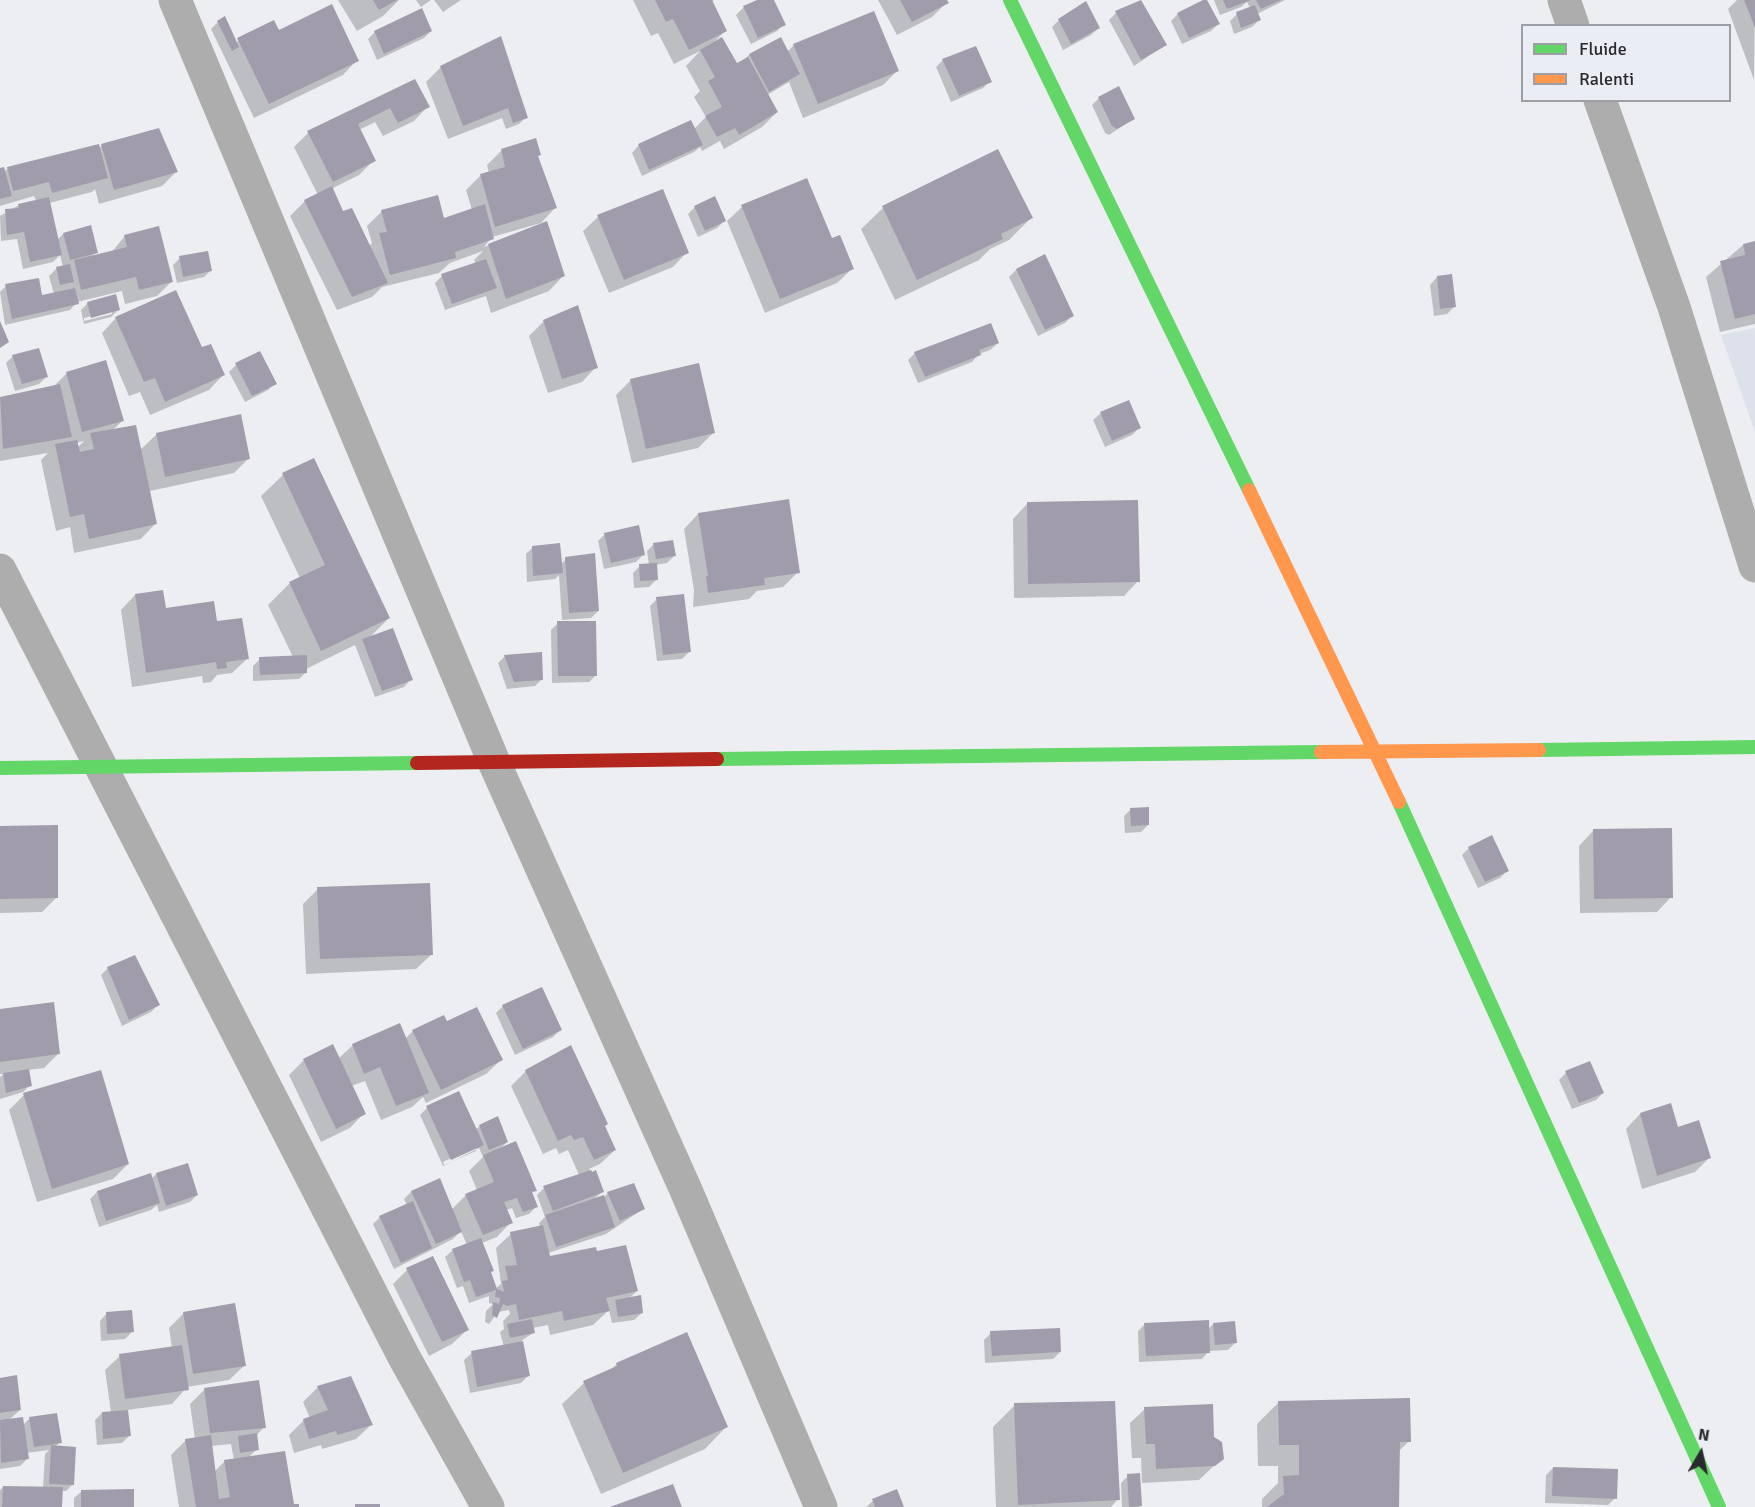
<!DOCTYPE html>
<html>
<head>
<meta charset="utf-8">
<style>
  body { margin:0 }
  #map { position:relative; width:1755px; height:1507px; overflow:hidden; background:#eceef2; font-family:Signika,sans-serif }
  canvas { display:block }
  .legend { position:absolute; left:1521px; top:24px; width:210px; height:78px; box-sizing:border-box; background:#eaedf4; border:2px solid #9c9fa4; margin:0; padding:8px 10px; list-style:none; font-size:18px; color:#28292c }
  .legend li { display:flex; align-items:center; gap:12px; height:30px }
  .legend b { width:30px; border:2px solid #9c9fa4 }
  .north { position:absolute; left:1671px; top:1423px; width:60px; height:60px; -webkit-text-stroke:4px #eaedf4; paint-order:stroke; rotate:9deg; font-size:16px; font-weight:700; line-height:24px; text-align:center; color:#28292c }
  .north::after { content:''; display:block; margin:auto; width:21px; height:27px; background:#28292c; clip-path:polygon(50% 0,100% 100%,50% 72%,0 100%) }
</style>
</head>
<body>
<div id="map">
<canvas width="1755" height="1507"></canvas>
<ul class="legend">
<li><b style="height:8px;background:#63d668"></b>Fluide</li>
<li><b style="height:8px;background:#ff974d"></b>Ralenti</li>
</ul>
<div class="north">N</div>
</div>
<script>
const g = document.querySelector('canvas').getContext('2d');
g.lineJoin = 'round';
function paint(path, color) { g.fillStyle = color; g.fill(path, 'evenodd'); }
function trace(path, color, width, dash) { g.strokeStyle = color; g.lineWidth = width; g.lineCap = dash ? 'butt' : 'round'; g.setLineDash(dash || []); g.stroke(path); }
paint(new Path2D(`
  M1755,328V432L1721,335Z`), '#dde1eb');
paint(new Path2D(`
  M338,0H399L383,16L357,31Z
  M416,0H431L421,7Z
  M434,0H461L443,12Z
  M633,0H714L711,3L726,30L713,43L737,65L749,55L780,39L787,52L794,45L898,70L883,85L803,118L789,82L767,95L777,112L762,127L724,149L720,141L702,151L700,147L694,152L642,176L632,153L639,145L694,129L706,117L694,97L700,91L686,66L700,51L674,64L658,33L651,36Z
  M760,0H772L784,24L777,31L751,44L736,15L743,8Z
  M878,0H946L947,2L932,17L897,35Z
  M1214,0H1285L1257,14L1259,20L1252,27L1234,34L1230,21L1237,14L1250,8L1247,2L1241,7L1220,15Z
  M1737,0H1755L1754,80L1728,9Z
  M1116,13L1165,45L1134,66L1109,20Z
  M1178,14L1218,24L1211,31L1182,44L1171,21Z
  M1059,20L1098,28L1091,35L1063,50L1052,27Z
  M218,22L235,42L278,32L357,60L343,75L254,118L211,29Z
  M431,31L424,38L377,60L368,39L375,32Z
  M500,38L526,117L519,124L506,129L502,118L448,139L426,82L440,68Z
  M943,60L990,81L983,88L951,102L936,67Z
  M414,81L428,106L414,121L383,136L375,122L359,130L374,160L359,175L331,189L342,213L369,246L372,243L367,226L382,211L443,220L472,210L466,190L481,175L489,173L487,165L502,150L540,154L537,157L555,208L541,223L492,237L484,247L547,223L563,276L549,291L491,313L486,296L445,310L435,283L442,276L476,264L474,260L483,251L450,263L439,273L382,287L372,297L337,310L290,216L305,201L318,195L294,147L308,133Z
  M1099,98L1133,119L1109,135L1105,133L1092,105Z
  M102,145L177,171L162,186L99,204L95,189L92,192L49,203L57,240L63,234L96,252L90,258L111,253L125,236L171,282L157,296L125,304L122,291L77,302L70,310L5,325L0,292L6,286L41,297L54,294L49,276L56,269L63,267L60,255L53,262L23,269L17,239L1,241L0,216L19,205L36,201L34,196L0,206V170L4,172L7,169L98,146L99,149Z
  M998,151L1031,218L1009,240L990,249L979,260L895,300L861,229L883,208Z
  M695,207L724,221L717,228L698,237L688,214Z
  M742,207L831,240L852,269L837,283L765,313L727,221Z
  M598,217L687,252L673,267L609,293L583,231Z
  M1755,242V324L1720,332L1706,277L1743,245Z
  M1044,256L1072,316L1065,323L1038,336L1009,277L1016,270Z
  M180,258L211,270L204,277L177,283L173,265Z
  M1437,277L1454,307L1447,314L1434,316L1430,285Z
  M88,303L118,310L111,317L84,324L81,310ZM112,311V314L84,321V318Z
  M116,318L201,349L223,375L209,390L150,415L140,392L129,396L102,333Z
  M544,321L596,367L582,382L548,393L529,336Z
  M998,343L990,350L979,354L972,362L918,383L908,360L915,353Z
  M13,356L46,377L39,384L15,391L6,363Z
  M236,365L275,383L268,390L245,402L229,372Z
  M67,373L122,421L112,431L140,450L157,434L249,458L234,473L150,491L155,524L141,539L74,553L70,527L56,531L41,460L48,453L0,461V399L52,388ZM84,441L77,448L76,443Z
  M631,380L713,433L698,448L632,463L616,395Z
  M1128,402L1139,428L1132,435L1105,447L1093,420L1101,413Z
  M314,460L389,618L368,639L411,679L404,687L375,697L355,645L306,669V672L299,679L253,681V666L260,659L293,657L268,605L290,583L300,578L261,496L283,475Z
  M1027,504L1138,581L1124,596L1014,598L1013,519Z
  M698,514L798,572L783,587L757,591L749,599L693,607L694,590L684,529Z
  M605,534L643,555L636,562L604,569L598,541Z
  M654,544L674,556L667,563L655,565L656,580L649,587L634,588L633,573L640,566L649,565L647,551Z
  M533,547L561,564L566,559L598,611L591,618L562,620L559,575L555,579L527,582L526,554Z
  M135,595L164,610L216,623L247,659L232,673L217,675L211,682L203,683L202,676L132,687L121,610Z
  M657,599L689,652L682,659L657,661L650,606Z
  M558,623L596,675L589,682L552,683L551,630Z
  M505,656L542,679L535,686L507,689L498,663Z
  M1131,809L1148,825L1141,832L1125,833L1124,816Z
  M0,828L56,898L42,912L0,913Z
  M1593,831L1671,897L1657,912L1580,913L1579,846Z
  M1469,848L1507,871L1500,878L1478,888L1462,855Z
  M318,889L431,955L416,969L306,974L303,904Z
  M108,968L158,1005L151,1012L122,1026L101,975Z
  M503,1006L560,1030L553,1037L515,1055L496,1013Z
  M0,1011L59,1053L44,1068L28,1070L30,1085L23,1092L0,1099V1077L4,1074H0Z
  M446,1023L501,1060L486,1074L426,1103L423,1097L412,1107L381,1120L365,1081L351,1086L364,1113L350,1128L321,1142L289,1075L303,1061L332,1046L338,1059L353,1045L405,1039L413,1031Z
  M1589,1063L1603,1093L1596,1100L1572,1109L1559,1080L1566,1073Z
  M526,1071L604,1126L615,1150L600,1164L589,1169L602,1192L593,1200L603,1198L608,1193L643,1209L606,1234L548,1253L549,1258L595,1253L637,1291L628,1299L642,1313L634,1320L612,1323L609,1310L593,1325L550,1335L548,1325L532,1328L533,1333L521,1341L528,1376L521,1383L470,1393L464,1360L472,1353L504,1347L500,1332L504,1329L503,1321L510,1314L509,1310L498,1312L489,1324L485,1322L486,1311L493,1304L489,1303V1296L469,1303L463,1286L457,1288L445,1257L453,1250L467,1245L461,1231L453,1239L394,1269L373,1224L380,1217L407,1205L404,1199L411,1192L439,1180L451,1210L466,1195L477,1190L469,1171L483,1157L479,1148L443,1166L420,1115L427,1108L475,1130L480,1126L507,1142L499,1150L535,1190L531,1194L536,1207L529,1214L516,1218L512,1208L506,1210L511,1222L497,1237L482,1243L495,1289L501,1284L496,1248L511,1234L540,1227L539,1223L545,1217L537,1195L544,1188L579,1175L568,1150L559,1154L556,1148L543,1154L511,1086ZM476,1147V1151L444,1165L443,1162Z
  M24,1095L128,1164L113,1179L37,1202L9,1110Z
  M1640,1114L1677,1129L1710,1157L1695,1172L1642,1189L1626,1129Z
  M187,1165L197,1195L190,1202L159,1212L157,1205L151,1210L99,1227L90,1199L97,1192L151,1179L156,1174Z
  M407,1270L467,1330L452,1344L429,1356L393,1284Z
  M107,1313L132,1332L125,1339L101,1341L100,1321Z
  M184,1313L244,1366L229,1380L187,1387L172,1404L127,1410L129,1436L122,1443L97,1445L95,1420L102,1413L111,1412L105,1370L120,1356L172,1348L169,1328Z
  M1145,1324L1208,1330L1213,1324L1235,1343L1228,1350L1209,1351L1202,1359L1139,1362L1138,1331Z
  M991,1333L1060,1352L1053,1359L985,1363L984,1340Z
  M617,1364L726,1427L705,1449L601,1494L562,1404L584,1383L609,1371Z
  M0,1379L20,1410L9,1420L22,1426L30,1418L60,1442L55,1447L73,1484L66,1491H61L60,1507H0V1490L3,1487L43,1488L45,1454L49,1450L26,1453L27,1459L20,1466L0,1469Z
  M318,1387L371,1425L356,1439L322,1449L321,1445L294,1453L289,1435L304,1420L310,1418L303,1402Z
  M205,1389L264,1427L256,1436L257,1449L248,1458L293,1506L298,1507H179L171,1455L186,1440L195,1439L190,1404ZM231,1444L234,1460L225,1461L214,1472L211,1446Z
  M1279,1402L1409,1441L1398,1452V1507H1262V1499L1278,1483V1466H1258L1257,1424Z
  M1015,1405L1118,1499L1111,1507H996L993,1427Z
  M1145,1409L1213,1437L1222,1458L1199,1480L1142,1483L1141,1458H1132L1130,1423Z
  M1553,1468L1615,1498L1608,1505L1545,1503L1546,1475Z
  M1128,1476L1141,1505L1139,1507H1122L1121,1483Z
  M82,1491L132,1507H74V1498Z
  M873,1501L902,1507H866Z`), '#0003');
paint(new Path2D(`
  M373,0H397L379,10Z
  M655,0H712L727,31L689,50L673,19L666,22Z
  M757,0H774L786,25L758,38L743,6Z
  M900,0H947L949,3L912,22Z
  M1141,0L1167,45L1141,60L1115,11Z
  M1203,0H1207L1220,24L1189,38L1177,13Z
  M1223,0H1251L1227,9Z
  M1256,0H1281L1261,9Z
  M1744,0H1755V28Z
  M1086,1L1100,28L1071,44L1058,19Z
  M332,4L359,61L269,104L237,38L274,20L279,30Z
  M1255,5L1261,20L1241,28L1236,12Z
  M422,8L432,31L384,54L374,31Z
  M874,11L899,71L818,104L793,44Z
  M225,16L239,47L232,51L217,21Z
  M501,36L528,118L513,123L508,108L463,126L440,66Z
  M722,37L737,63L748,57L778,112L739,135L735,128L717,137L705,116L722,107L708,81L715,77L700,50Z
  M781,37L800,74L769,92L749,54Z
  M976,46L992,82L959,96L942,59Z
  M415,79L430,107L398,123L390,108L358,124L376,161L333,182L307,131Z
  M1119,86L1135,119L1117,129L1112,126L1098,97Z
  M691,120L703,145L649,170L638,144Z
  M159,128L178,172L114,190L101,144Z
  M536,138L541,155L538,156L557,208L495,227L480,174L505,167L501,149Z
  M99,144L108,178L52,193L49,182L13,191L7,167Z
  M998,149L1033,218L1001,234L1003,239L917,280L882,206Z
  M4,167L12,196L0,199V168Z
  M807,178L832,238L840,235L854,269L780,299L741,205Z
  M332,186L343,211L352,208L388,283L352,297L304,200Z
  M663,189L689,253L624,280L597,215Z
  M438,195L444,218L485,204L494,239L455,252L456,258L390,275L379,233L387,232L381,210Z
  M715,196L726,221L705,231L694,206Z
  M49,197L62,255L30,262L24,232L7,235L5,209L19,208L18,204Z
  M547,221L565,276L506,299L488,244Z
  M91,225L98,253L70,260L63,233Z
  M159,226L173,282L139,290L136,277L81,290L74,260L127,247L124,235Z
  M1755,241V314L1735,319L1720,261L1745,255L1743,244Z
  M208,251L212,271L183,277L179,256Z
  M1045,254L1074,316L1045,330L1016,269Z
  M486,259L497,288L452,304L441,274Z
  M70,264L74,282L60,285L56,267Z
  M1452,274L1456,307L1440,309L1437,276Z
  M39,278L42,295L75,288L79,304L12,319L5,284Z
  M176,290L202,347L211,344L225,375L165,402L155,378L144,382L115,317Z
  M116,294L120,310L91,318L87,302Z
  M578,305L598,368L562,379L543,320Z
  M0,321L9,342L0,348Z
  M991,323L999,343L979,350L981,355L925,377L914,352Z
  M39,348L48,377L22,384L12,355Z
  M260,351L277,384L252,396L235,363Z
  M106,360L124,421L82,432L66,372Z
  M699,363L715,433L646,449L630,379Z
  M60,384L72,437L3,449L0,397Z
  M1129,400L1141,428L1112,441L1100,412Z
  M241,414L250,459L165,477L156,433Z
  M136,425L157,524L89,539L84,514L70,517L55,444L77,440L80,452L94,449L90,433Z
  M314,458L390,618L321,651L289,582L325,565L282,473Z
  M789,499L800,573L764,578L765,585L708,593L706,576H708L698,513Z
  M1138,500L1140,582L1028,584L1027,502Z
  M639,525L645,555L611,563L604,533Z
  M673,540L676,556L656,559L653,543Z
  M560,543L563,573L533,576L532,546Z
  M595,553L599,611L569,613L565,557Z
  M657,563L658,580L640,581L639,564Z
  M163,590L166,608L214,601L217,621L242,618L249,659L226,662L227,668L217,669L216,662L146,673L135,594Z
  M684,594L691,652L663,655L656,597Z
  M557,621H596L597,676H558Z
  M393,628L413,680L382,691L362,639Z
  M542,652L543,680L514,682L504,655Z
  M307,655V673L260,675L259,657Z
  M1149,807V825L1131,826L1130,808Z
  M58,825V898L0,899V826Z
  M1672,828L1673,898L1594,899L1593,829Z
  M1492,835L1509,871L1485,882L1468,847Z
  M430,883L433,955L320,959L317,887Z
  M135,955L160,1005L129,1020L107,967Z
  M542,987L562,1030L523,1049L502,1005Z
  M54,1002L60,1054L0,1062V1009Z
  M477,1007L503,1060L441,1090L412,1030L444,1015L447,1021Z
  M400,1023L429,1093L396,1106L380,1067L364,1074L352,1044Z
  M333,1044L366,1114L336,1129L303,1059Z
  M571,1045L608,1124L605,1126L616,1150L594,1160L583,1137L574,1140L571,1135L558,1141L525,1070Z
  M1590,1061L1604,1093L1579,1103L1565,1071Z
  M29,1069L32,1086L6,1093L3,1073Z
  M101,1070L129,1164L52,1189L23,1093Z
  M459,1091L484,1145L451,1160L426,1106Z
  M1671,1103L1678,1127L1699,1120L1711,1158L1657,1176L1640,1113Z
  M498,1116L508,1142L489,1150L479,1125Z
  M516,1141L537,1191L532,1192L538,1207L523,1212L517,1198L504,1202L513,1223L483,1235L465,1194L494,1182L483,1155Z
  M188,1163L198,1195L166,1206L156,1173Z
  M591,1170L592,1172L596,1170L604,1192L553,1211L543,1186Z
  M151,1173L160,1203L106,1221L97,1191Z
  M440,1178L462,1232L436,1244L411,1191Z
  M634,1183L645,1209L620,1221L607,1192Z
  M604,1195L615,1227L556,1247L545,1215Z
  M413,1201L432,1248L401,1263L379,1216Z
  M543,1225L550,1256L596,1247L597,1251L626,1245L638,1291L606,1298L610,1311L564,1321L562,1311L519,1320L516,1304L507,1306L503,1304L497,1318L492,1315L493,1302L499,1304L500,1298L495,1297L496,1290L476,1297L470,1280L464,1282L452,1249L481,1238L494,1271L491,1272L497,1289L504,1292L502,1281L508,1280L505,1266L517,1265L510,1232Z
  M433,1256L469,1330L442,1342L406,1268Z
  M641,1295L643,1313L618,1317L615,1300Z
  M235,1303L246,1366L193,1374L183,1312Z
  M132,1310L134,1332L107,1334L106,1312Z
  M532,1319L535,1333L510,1338L507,1324Z
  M1209,1320L1210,1353L1146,1356L1144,1323Z
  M1235,1321L1237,1343L1215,1345L1213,1323Z
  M1060,1328L1061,1352L992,1356L990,1331Z
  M687,1332L728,1427L623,1473L583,1381L617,1366L616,1363Z
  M523,1341L530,1376L477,1387L471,1351Z
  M182,1345L189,1390L125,1399L119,1354Z
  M17,1375L21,1410L0,1413V1378Z
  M351,1376L373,1425L337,1435L336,1431L309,1439L303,1419L328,1410L317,1386Z
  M259,1380L266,1428L210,1433L204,1388Z
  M1410,1398L1411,1442H1400L1399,1507H1267L1284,1494L1283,1476L1299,1475V1445H1279L1278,1401Z
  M1115,1401L1120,1500L1018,1505L1014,1403Z
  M1213,1404L1214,1437L1222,1442L1224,1459L1215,1466L1156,1469L1155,1444H1146L1144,1407Z
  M128,1410L131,1436L103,1439L102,1412Z
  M57,1413L62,1443L34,1447L29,1417Z
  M23,1417L29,1459L1,1463L0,1420Z
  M257,1433L259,1450L240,1453L238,1436Z
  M211,1435L219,1499L230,1497L224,1460L285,1451L294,1504H299V1507H196L185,1439Z
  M51,1445L76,1447L74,1485L49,1484Z
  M1553,1467L1618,1469L1617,1499L1552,1496Z
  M1140,1473L1142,1506L1129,1507L1127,1474Z
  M673,1484L682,1507H610Z
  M3,1486L63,1487L62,1507H2Z
  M134,1489V1507H81V1490Z
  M897,1489L904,1507H875L872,1499Z
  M355,1504H380V1507H355Z`), '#a19cac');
trace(new Path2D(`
  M175,0L494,762L685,1188L821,1507
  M1564,0L1573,26
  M1600,100L1674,307L1755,566
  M0,570L404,1357L488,1507`), '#aeadad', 33);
trace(new Path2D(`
  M1010,0L1249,490
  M1539,750L1755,747
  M717,759L1321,752
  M0,768L417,763
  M1399,802L1719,1507`), '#63d668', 14);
trace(new Path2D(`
  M1249,490L1399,802
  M1321,752L1539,750`), '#ff974d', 14);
trace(new Path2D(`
  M417,763L717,759`), '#b3261e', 14);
</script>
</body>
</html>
